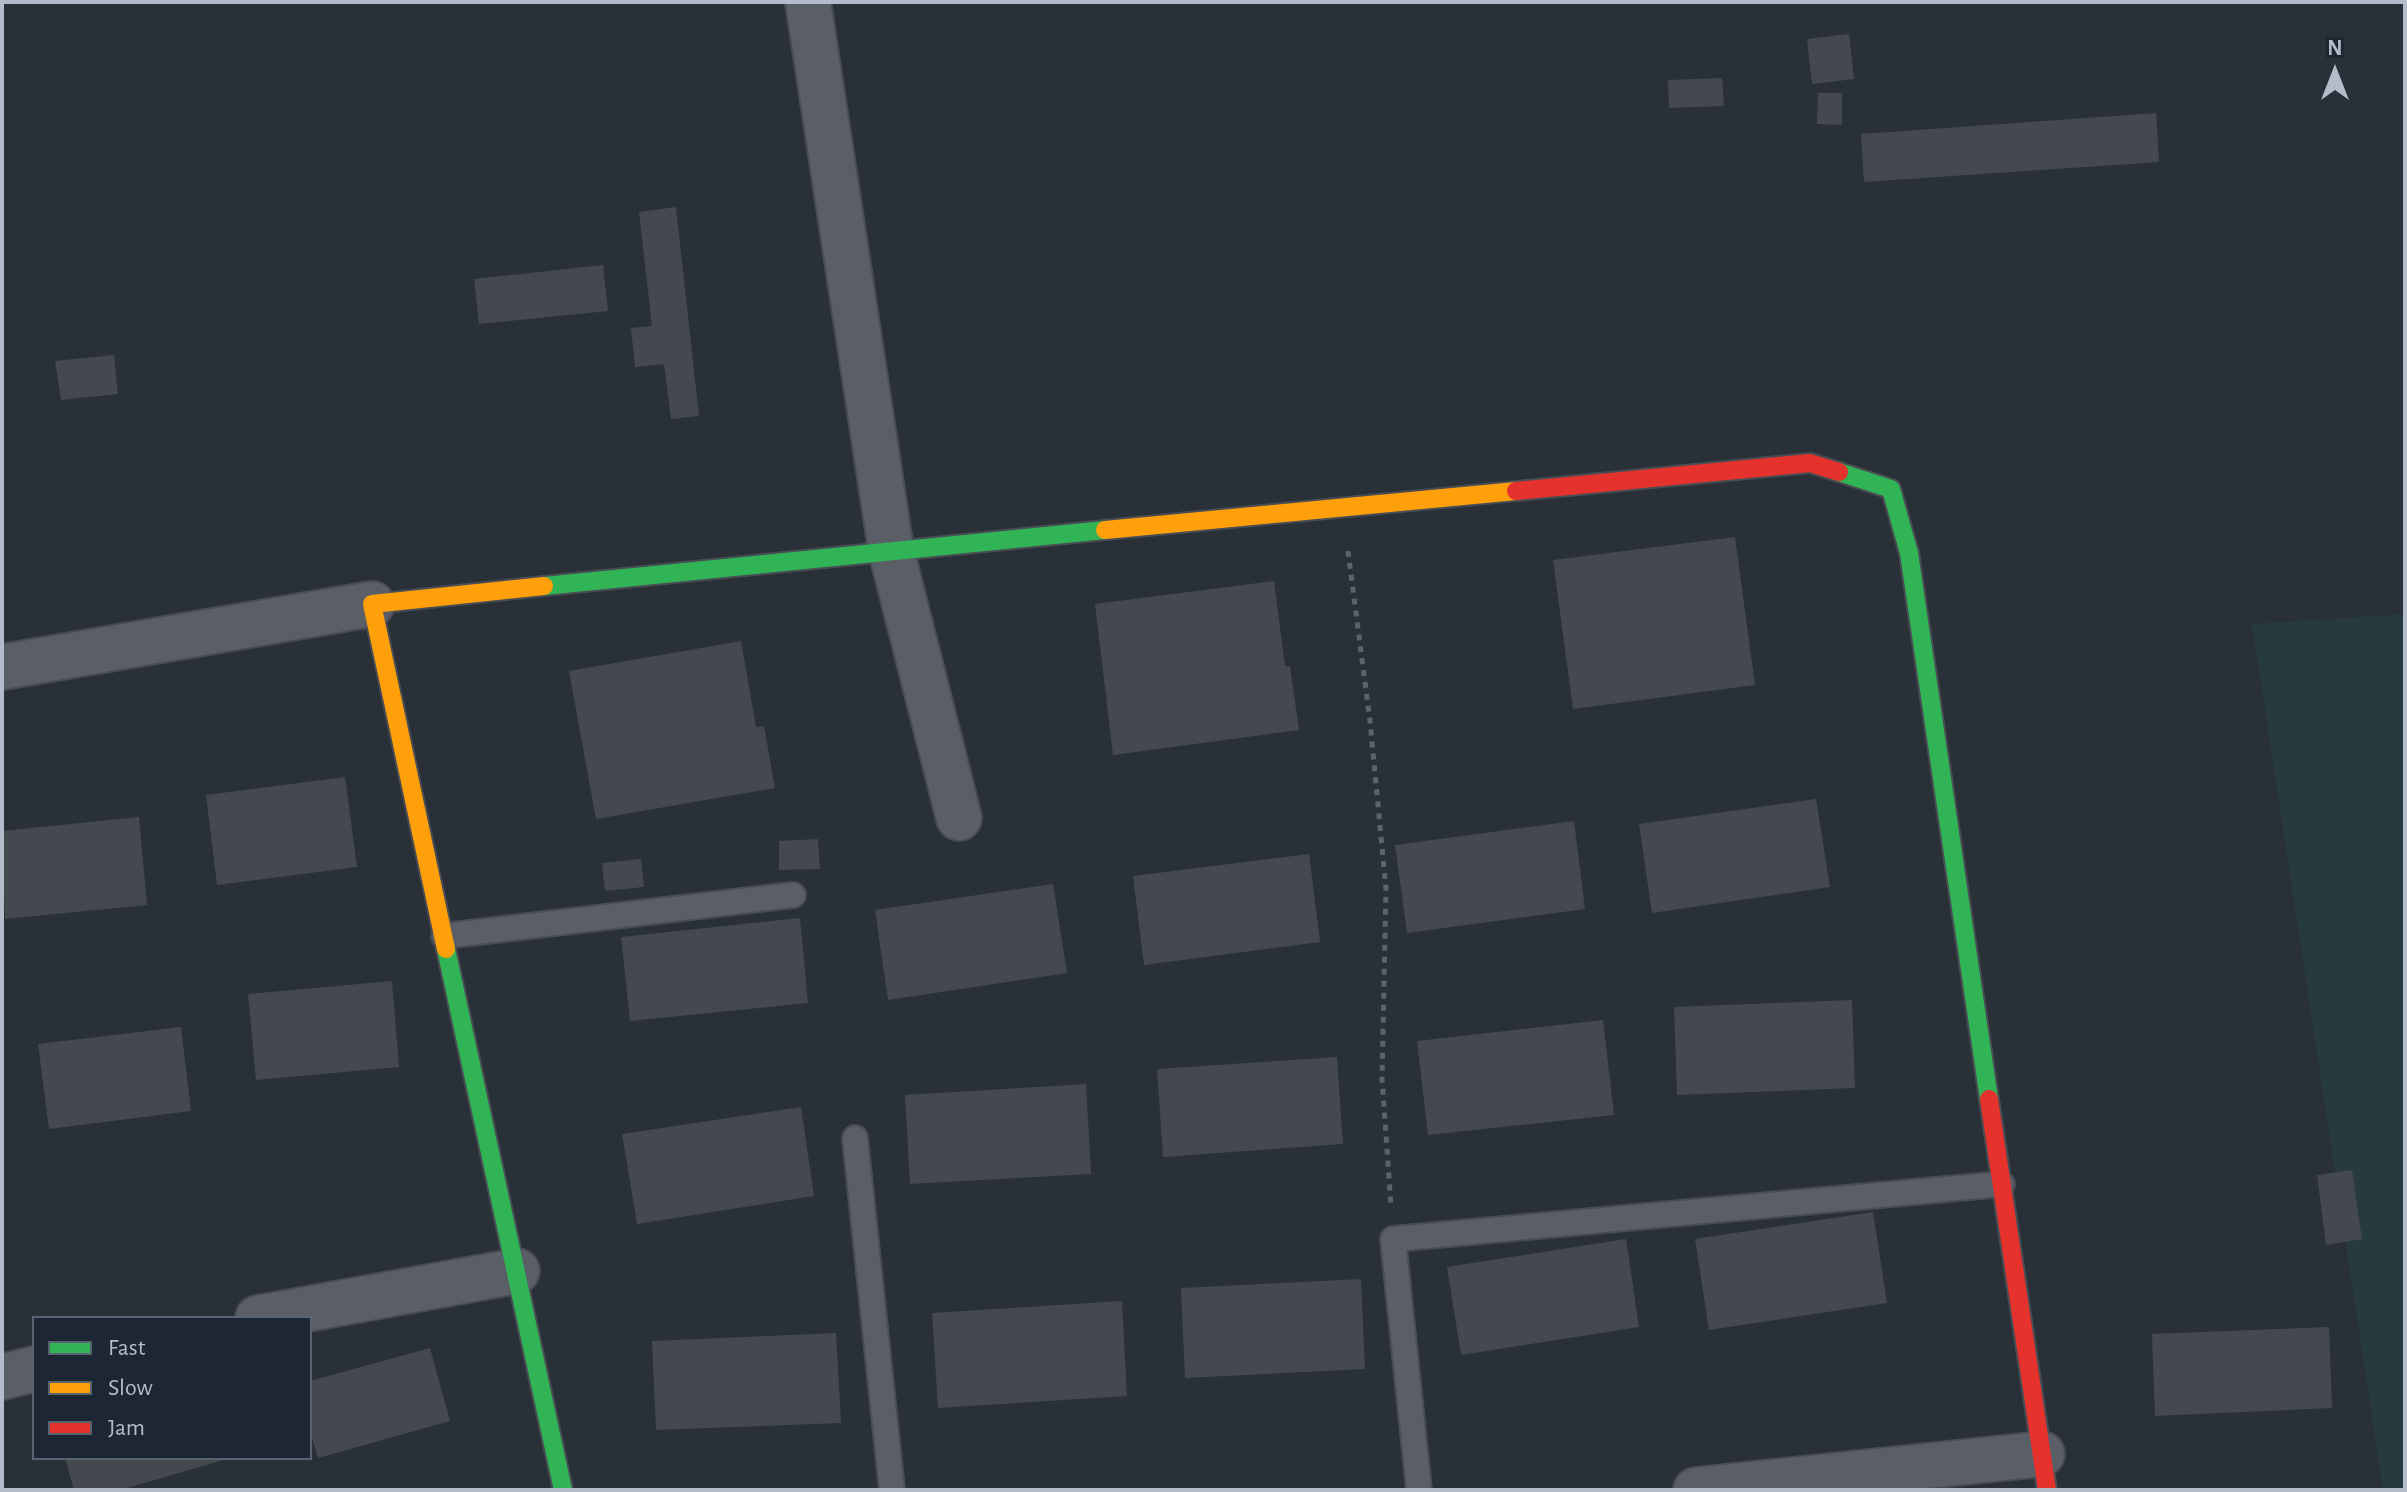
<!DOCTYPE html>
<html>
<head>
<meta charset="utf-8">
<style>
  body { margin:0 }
  #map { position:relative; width:2407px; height:1492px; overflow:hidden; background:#2a3038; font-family:"Alegreya Sans",sans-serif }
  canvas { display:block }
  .frame { position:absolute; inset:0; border:4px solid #b4bcc9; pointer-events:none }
  .legend { position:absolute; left:32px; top:1316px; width:280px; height:144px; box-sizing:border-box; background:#1d2633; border:2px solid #59626f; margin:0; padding:10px 14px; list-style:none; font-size:24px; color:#b4bcc9 }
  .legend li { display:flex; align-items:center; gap:16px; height:40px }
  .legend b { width:40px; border:2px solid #59626f }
  .north { position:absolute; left:2295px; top:32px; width:80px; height:80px; -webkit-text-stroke:6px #1d2633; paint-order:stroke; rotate:0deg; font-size:22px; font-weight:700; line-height:32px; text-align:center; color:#b4bcc9 }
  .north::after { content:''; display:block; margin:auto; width:28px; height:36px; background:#b4bcc9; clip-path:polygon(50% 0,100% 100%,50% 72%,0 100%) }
</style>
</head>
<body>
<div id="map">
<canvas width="2407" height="1492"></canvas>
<div class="frame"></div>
<ul class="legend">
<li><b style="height:10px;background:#30b455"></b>Fast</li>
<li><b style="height:10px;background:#ff9f0a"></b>Slow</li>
<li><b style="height:10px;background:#e5322d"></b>Jam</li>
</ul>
<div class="north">N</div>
</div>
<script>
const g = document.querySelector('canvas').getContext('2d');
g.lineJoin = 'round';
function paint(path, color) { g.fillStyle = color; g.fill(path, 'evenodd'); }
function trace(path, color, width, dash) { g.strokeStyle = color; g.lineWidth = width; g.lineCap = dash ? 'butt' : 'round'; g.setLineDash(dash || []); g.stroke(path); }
paint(new Path2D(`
  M2405,614V1490H2383L2252,624Z`), '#273a3e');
paint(new Path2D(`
  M1849,34L1854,79L1812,84L1807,39Z
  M1722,78L1724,106L1669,108L1668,80Z
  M1818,93H1842V125L1817,124Z
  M2156,113L2159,162L1864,182L1861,134Z
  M676,207L699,416L671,419L664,364L635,367L631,328L652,326L639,212Z
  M603,265L608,311L479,324L474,279Z
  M114,355L118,394L61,400L55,361Z
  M1735,537L1755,685L1573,709L1553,560Z
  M1274,581L1285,666H1290L1299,730L1113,755L1095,604Z
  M741,641L756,727L764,726L775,788L596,819L569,671Z
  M345,777L357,867L217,885L206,795Z
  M1816,799L1830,887L1652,913L1639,824Z
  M139,817L147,905L5,919L2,831Z
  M1574,821L1585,909L1407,933L1395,845Z
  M818,839L820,869L779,870V841Z
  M1309,854L1320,942L1144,965L1133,876Z
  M641,859L644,887L605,891L602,863Z
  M1053,884L1067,973L888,1000L875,910Z
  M800,918L808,1003L630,1021L621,937Z
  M392,981L399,1067L256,1080L248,994Z
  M1852,1000L1855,1088L1677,1095L1674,1007Z
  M1603,1020L1614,1115L1428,1135L1417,1041Z
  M181,1027L191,1111L49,1129L38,1044Z
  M1337,1057L1343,1144L1163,1157L1157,1069Z
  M1086,1084L1091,1174L910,1184L905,1095Z
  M801,1107L814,1196L637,1224L622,1134Z
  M2352,1170L2362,1239L2326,1245L2317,1175Z
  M1873,1212L1887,1303L1709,1330L1695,1239Z
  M1626,1239L1639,1327L1461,1355L1447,1267Z
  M1361,1279L1365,1369L1185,1378L1181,1288Z
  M1122,1301L1127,1396L938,1408L932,1313Z
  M2329,1327L2332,1408L2155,1416L2152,1334Z
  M836,1333L841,1423L656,1430L652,1341Z
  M430,1348L450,1421L318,1458L310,1431V1381Z
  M65,1458H227V1459L120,1490H74Z`), '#444950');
const lane = new Path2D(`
  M444,936L793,895
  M855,1138L892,1490
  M1419,1490L1393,1239L2002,1184`);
const street = new Path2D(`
  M808,2L891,550L959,818
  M2,667L372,604
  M258,1318L517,1271
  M2,1377L34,1369
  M1696,1490L2042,1454`);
const fast = new Path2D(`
  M1839,472L1891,489L1909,553L1989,1099
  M544,586L1105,530
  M446,949L563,1490`);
const slow = new Path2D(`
  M1105,530L1516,491
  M446,949L372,604L544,586`);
const jam = new Path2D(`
  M1516,491L1810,463L1839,472
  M1989,1099L2047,1490`);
trace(lane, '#484c53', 28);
trace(street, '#484c53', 48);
trace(fast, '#484c53', 22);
trace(slow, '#484c53', 22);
trace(jam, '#484c53', 22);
trace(new Path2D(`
  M1348,551L1370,721L1386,889L1382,1078L1391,1206`), '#5d636a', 5, [6, 6]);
trace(lane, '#5a5e66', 24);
trace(street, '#5a5e66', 44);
trace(fast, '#30b455', 18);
trace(slow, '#ff9f0a', 18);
trace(jam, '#e5322d', 18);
</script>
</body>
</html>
